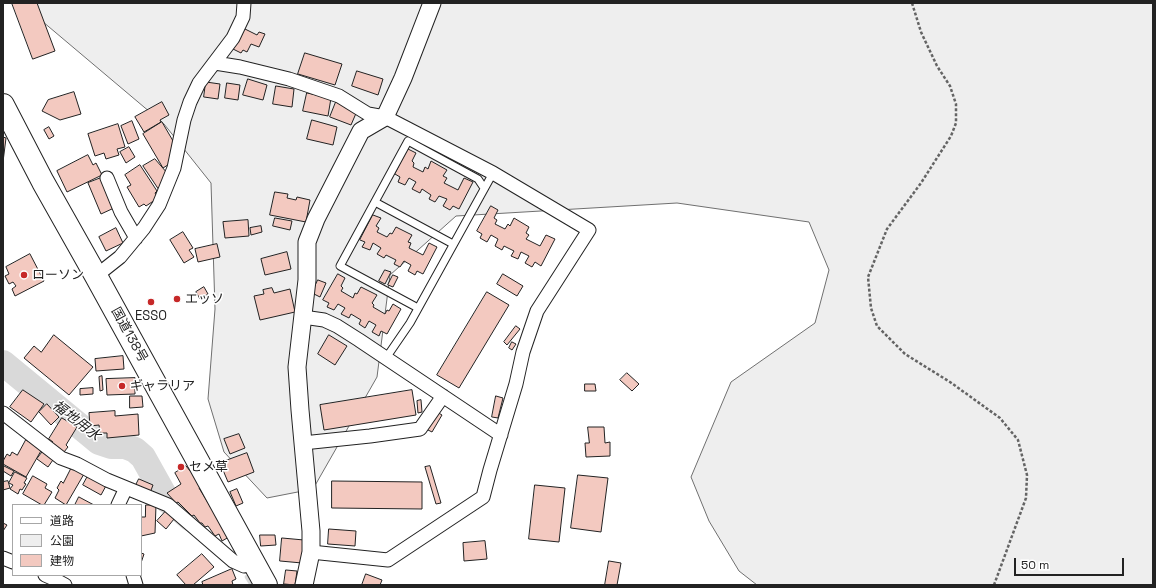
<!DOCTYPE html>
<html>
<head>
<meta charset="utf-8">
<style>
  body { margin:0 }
  #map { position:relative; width:1156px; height:588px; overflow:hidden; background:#fff; font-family:"Space Grotesk","Noto Sans JP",sans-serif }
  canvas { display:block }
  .frame { position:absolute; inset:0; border:4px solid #222; pointer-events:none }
  .legend { position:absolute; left:12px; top:504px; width:130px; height:72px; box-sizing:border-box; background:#fff; border:1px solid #a7a7a7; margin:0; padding:5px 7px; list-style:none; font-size:12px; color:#222 }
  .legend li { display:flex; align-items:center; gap:8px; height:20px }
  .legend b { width:20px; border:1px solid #a7a7a7 }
  .scale { position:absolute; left:1014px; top:558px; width:110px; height:18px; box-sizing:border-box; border:2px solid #222; border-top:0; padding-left:5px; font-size:12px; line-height:14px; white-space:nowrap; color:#222; -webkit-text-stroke:3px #fff; paint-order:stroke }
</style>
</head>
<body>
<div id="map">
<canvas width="1156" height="588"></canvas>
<div class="frame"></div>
<ul class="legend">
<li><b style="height:5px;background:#fff"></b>道路</li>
<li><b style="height:11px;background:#eee"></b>公園</li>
<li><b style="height:11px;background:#f3c9c0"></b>建物</li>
</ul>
<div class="scale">50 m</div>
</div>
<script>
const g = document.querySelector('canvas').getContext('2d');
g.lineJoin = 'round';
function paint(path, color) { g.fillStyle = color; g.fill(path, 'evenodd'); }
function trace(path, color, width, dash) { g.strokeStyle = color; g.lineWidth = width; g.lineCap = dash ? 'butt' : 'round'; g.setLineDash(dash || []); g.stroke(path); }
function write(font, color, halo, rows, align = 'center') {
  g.font = font + ' "Space Grotesk","Noto Sans JP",sans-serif'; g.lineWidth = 3; g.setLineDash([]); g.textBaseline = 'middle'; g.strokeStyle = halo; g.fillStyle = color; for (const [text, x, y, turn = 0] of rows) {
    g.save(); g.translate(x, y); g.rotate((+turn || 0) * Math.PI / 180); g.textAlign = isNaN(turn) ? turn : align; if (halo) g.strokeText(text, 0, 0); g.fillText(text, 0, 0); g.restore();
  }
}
const green = new Path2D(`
  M21,3H1153V585H757L739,571L709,521L691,477L731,382L815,323L829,270L809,222L677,203L456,216L390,275L377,377L313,489L267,498L224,452L208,399L215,309L211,183L164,124Z`);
paint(green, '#eee');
trace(green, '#6f6f6f', 1);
trace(new Path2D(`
  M247,577L252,585`), '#d9d9d9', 4.5);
trace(new Path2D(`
  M3,363L99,442L111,446H125L135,450L143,457L167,500L177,507L191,519`), '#d9d9d9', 26);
const building = new Path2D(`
  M12,3H37L55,51L33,59Z
  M241,27L257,35L259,32L265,34L259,47L251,44L247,52L243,50L241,53L231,48Z
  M305,53L342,64L335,85L298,74Z
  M357,71L383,79L378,95L352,86Z
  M248,79L267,85L263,100L243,95Z
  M206,82L220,84L218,99L204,97Z
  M227,83L240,85L238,100L225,98Z
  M276,86L294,89L292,107L273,104Z
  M74,92L81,114L60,120L42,111L48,100Z
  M307,93L331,98L328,116L303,111Z
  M162,102L169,115L160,120L161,122L144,132L135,117Z
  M336,102L357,111L351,125L330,117Z
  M312,120L337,127L333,145L307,139Z
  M132,121L139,139L128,144L121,126Z
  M162,122L176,146L171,163L163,168L143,134Z
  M118,124L125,147L117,149L119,155L106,159L104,153L95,156L88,134Z
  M49,127L54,136L49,139L44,130Z
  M3,137L6,138L3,162Z
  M129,147L135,157L126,163L120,152Z
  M408,149L416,153L412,161L414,163L413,167L423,172L425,167L428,169L431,161L447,170L443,176L447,178L444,183L458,190L464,178L473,182L459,209L453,206L450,210L443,206L447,199L439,196L435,202L429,199L431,195L422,189L420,193L412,189L416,182L409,178L405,185L398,182L400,177L395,174Z
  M88,155L93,165L96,163L102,175L67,192L57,171Z
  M155,159L168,174L161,193L143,166Z
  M140,165L157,191L155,193L158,198L146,206L144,204L139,207L127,187L131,185L125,175Z
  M101,178L114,208L101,214L88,183Z
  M275,192L288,194L287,198L296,200L297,197L310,200L306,222L270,215Z
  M491,206L498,210L494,218L497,220L495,224L505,229L508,224L510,226L514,218L529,227L526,233L529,235L526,239L540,246L546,235L555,239L541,266L535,262L532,267L525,263L529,256L521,252L518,259L511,256L514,251L504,246L502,250L495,246L498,239L491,235L487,242L480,238L482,234L477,231Z
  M373,215L381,218L376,226L379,228L377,232L387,237L390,233L392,234L396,227L412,235L408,242L411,243L409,248L423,255L429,243L437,247L423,274L417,271L415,275L408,271L411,265L404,261L400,267L394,264L396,260L386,255L384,258L377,254L381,248L373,243L370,250L362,247L365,242L360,240Z
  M275,218L292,221L290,230L273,226Z
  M248,220L249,236L225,238L223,222Z
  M261,226L262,232L251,235L250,228Z
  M116,228L123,243L106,251L99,237Z
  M183,232L193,248L189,250L194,257L184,263L170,240Z
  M217,244L220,257L198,262L195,249Z
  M287,252L291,269L265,275L261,259Z
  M30,254L44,281L15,296L12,289L16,286L13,282L9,284L5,276L9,274L6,267Z
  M385,270L391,272L385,284L379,281Z
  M338,274L345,278L341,286L343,288L341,291L353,298L355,293L357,294L361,287L377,295L372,303L374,305L373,307L385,314L387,310L389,311L393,304L401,309L387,334L381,331L379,336L372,332L376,325L369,321L365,328L359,324L361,320L351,314L349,318L341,314L345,308L338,304L334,310L327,307L329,303L323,300Z
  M503,274L523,286L517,296L497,284Z
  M393,275L398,277L393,287L388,285Z
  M318,280L326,283L320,297L312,293Z
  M204,287L208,294L200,299L196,292Z
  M272,288L274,293L290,289L295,312L260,320L254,296L264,294L263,290Z
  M487,292L509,305L459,388L437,375Z
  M516,326L520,329L507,345L504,342Z
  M54,335L93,367L69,395L24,358L34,346L41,352Z
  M329,335L347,346L335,365L318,354Z
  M512,342L516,344L512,350L509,348Z
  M123,356L124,369L96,371L95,359Z
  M627,373L639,384L632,391L620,380Z
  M102,376L103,390L100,391L99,377Z
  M135,378V394L107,395L106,379Z
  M585,384H595L596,391H585Z
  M93,388V394L80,395V389Z
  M23,390L44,404L31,422L10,407Z
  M412,390L416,415L324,430L320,405Z
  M130,396H142L143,407L130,408Z
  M496,396L503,398L498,418L492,417Z
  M421,400L422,412L418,413L417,401Z
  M47,404L59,417L51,425L39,412Z
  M115,411V416L138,414L139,435L107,438V433H100L99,425L90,426L89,413Z
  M437,412L442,415L432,432L426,429Z
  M62,418L77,427L66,445L68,447L64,452L51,444L53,442L49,439Z
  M588,427H604L605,443L610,442V456L586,457L585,443H589Z
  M239,434L245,448L230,454L224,439Z
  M26,440L42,449L26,477L3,464V461L7,454L10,456L12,452L17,455Z
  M44,450L55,457L48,467L37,459Z
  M247,453L254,472L228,482L220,463Z
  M4,466L14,471L11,476L3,471Z
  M186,466L202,485L199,488L229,537L222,541L219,534L215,536L208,526L205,527L202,523H200L194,515L192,516L178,502L176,503L167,493L181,484L175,473Z
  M430,466L441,503L436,504L425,467Z
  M72,467L84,474L66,505L55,498L59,490L57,488L61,481L63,483Z
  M15,472L27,478L24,483L26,484L22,490L20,489L18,494L10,489L13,485L9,483Z
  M89,474L107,484L101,495L83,485Z
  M578,475L608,478L601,532L571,528Z
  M33,476L47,484L45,488L52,492L44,505H42L23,494Z
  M139,479L153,485L150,493L135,487Z
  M8,481L10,488L3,490V482Z
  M332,481L422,482V509L332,508Z
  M535,485L565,488L559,542L529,539Z
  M237,489L243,503L236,506L230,492Z
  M79,497L94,505H75Z
  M146,505H156L155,533L141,536V517H145Z
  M166,511L174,519L166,529L157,521Z
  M3,523L7,525L3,531Z
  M329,529L356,531L355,546L328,544Z
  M260,535H275L276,545L261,546Z
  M282,538L304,540L302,563L280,561Z
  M485,541L487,559L464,561L463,543Z
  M141,553L144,554L141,563Z
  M202,554L214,567L193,585H186L177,575Z
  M609,561L621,563L617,585H605Z
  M232,569L236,579L232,581L233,585H203L202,582Z
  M286,570L297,571L295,585L284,584Z
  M366,574L382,580L380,585H362Z`);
paint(building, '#f3c9c0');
trace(building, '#222', 1);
const service = new Path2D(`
  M375,202L453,244
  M418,308L340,266L408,141L478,179L484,188
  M386,358L410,323L493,173`);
const minor = new Path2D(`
  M215,63L240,67L289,79L339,96L368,114L385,117L493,173L589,230L537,311L523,352L516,384L490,470L483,497L388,560L311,552
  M107,178L121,212L136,238
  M96,276L120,257L144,228L159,205L174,168L184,120L190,102L199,83L233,38L243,17L244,3
  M303,317L324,320L337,326L359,340L501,435
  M3,413L61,458L77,464L107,480L168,505L233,561L244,566L254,562
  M303,443L370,436L420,429L443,396
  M118,505L126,488
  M3,558L13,562
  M45,575L54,579L65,585
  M133,575L136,585`);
const tertiary = new Path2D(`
  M304,585L311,552V531L300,410L297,367L307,280V242L316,219L361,131L385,117L403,78L432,3`);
const trunk = new Path2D(`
  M3,105L43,182L96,276L266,585`);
trace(service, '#222', 9);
trace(minor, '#222', 15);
trace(tertiary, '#222', 19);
trace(trunk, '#222', 24);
trace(new Path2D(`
  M912,3L921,32L937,66L950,86L956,104V123L951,136L921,183L887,229L868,277L871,308L877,326L905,354L950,382L1000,418L1018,440L1027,475L1026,498L994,585`), '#646464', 2.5, [3, 2]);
trace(service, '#fff', 7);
trace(minor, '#fff', 13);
trace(tertiary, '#fff', 17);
trace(trunk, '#fff', 22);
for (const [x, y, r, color] of [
  [24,275,4,"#c62828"],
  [177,299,4,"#c62828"],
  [151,302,4,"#c62828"],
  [122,386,4,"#c62828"],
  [181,467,4,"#c62828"]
]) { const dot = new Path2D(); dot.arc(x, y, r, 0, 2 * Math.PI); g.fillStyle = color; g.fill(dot); trace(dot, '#fff', 1.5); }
write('13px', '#222', '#fff', [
  ["ローソン",32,275],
  ["エッソ",185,299],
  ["ESSO",151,316,"center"],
  ["ギャラリア",130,386],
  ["セメ草",189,467]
], 'left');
write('13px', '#222', '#fff', [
  ["国道138号",129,335,61]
]);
write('italic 14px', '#222', '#fff', [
  ["福地用水",76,421,38]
]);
</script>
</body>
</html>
